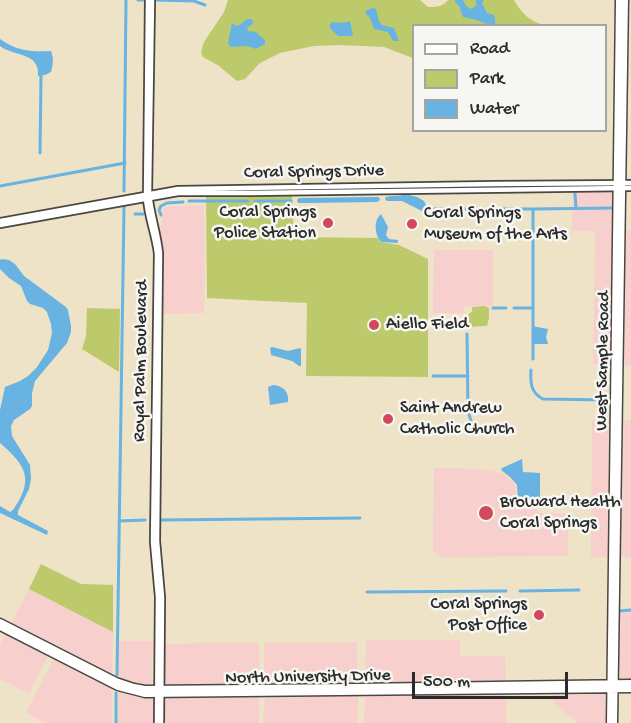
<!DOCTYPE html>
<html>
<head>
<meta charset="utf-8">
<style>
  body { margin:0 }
  #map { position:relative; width:631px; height:723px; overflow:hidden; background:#eee3c7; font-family:"Gochi Hand",sans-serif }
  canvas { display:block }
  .legend { position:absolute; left:412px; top:24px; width:195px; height:108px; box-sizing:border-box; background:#f6f6f2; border:2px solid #a5a5a2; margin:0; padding:8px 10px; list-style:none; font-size:18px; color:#2b2b2b }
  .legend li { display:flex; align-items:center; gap:12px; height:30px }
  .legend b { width:30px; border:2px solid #a5a5a2 }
  .scale { position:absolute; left:412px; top:672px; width:156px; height:27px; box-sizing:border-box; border:3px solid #2b2b2b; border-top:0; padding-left:8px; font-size:18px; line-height:21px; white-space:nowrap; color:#2b2b2b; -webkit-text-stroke:4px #f6f6f2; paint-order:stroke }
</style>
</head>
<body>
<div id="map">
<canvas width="631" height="723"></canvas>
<ul class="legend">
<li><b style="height:8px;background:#fff"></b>Road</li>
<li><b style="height:16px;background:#bdca6b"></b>Park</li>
<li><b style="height:16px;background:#68b3e1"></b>Water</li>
</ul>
<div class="scale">500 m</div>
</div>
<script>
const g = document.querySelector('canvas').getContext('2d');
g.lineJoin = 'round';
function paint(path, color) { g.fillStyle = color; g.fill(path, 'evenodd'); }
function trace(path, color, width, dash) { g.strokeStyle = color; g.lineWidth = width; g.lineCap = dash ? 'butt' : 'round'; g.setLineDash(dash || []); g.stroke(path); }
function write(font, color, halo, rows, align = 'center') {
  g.font = font + ' "Gochi Hand",sans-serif'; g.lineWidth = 5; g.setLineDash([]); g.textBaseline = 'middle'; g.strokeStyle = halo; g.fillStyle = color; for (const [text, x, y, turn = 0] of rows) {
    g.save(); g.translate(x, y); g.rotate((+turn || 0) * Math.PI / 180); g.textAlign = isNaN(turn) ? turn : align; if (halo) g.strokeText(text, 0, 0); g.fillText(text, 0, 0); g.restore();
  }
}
paint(new Path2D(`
  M573,191H614L613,230H631V365L593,364L595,231H572Z
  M204,205L205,258L204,313L162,314L163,269L160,229L164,207Z
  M434,250H493V306H464V313H433Z
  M592,420H631V557H591Z
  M434,468L478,469L502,473L508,477L516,486V501L518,505L537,506V512L540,513L568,514V556L441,557L433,550Z
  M29,589L113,632L112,675L13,625L12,622Z
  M631,612V680H619L617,678L618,613Z
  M5,634L48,656L29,693L0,679V644Z
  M366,640H460V656H505L506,681L368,683L365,682Z
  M119,641H154L152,658V683L149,686L136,684L119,678Z
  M258,642L259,644V683L258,685L164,686L165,644Z
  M357,642V684L265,685L264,684V644L265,643Z
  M56,659L112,688V723H44L26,712L53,660Z
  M118,691L135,696L153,698V723H118Z
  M506,693V723H364L365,695Z
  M554,693H606V723H576V720L573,717L569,716L554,704L553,701Z
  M356,694L358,696V723H263L265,696Z
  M257,696L259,697V723H164V701L168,697Z`), '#f7d0cd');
paint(new Path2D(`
  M228,0H420L428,7C435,7 443,7 448,0H514C521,13 532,24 547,25L414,26L413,58L384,47L340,45L314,46L280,53L260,63L245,79L237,81L219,66L203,57L201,52L204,42L224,12Z
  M206,195L242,196H292L294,237L378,238L380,242L399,245L428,259V377L306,376L307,303L207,298Z
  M485,306L489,308V318L487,326L469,327L468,315L472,311V307Z
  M87,308L120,309L119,372L82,349L86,336Z
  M41,564L81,584L113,585V632L29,589Z`), '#bdca6b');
paint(new Path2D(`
  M455,0H463L466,6L471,9L476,6V0H484L482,3L487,13L494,15C496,19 494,21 496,25H489L477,20L463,17L459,6L455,2Z
  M373,8L376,9L379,21L382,25L394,28L399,41H393L388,32L374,29L370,18L365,13L367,10Z
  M247,19H251L253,21V24L247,28L248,31L256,32L260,36L265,40V44L256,49L247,46L230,47L228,43L232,23L237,26L241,24Z
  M350,21L353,36H338L330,28V24L332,22L343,23Z
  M0,39C16,51 32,52 51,51C54,59 53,64 51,72L45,75L38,76C40,52 15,57 0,46Z
  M405,194L417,197L424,201L427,207H429L428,212L426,213L402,201H387L385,199L386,197C392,195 399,197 405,194Z
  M375,197H379L380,200L377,202L306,203H298L297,200L299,198Z
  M381,214L388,227L386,235L389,239L398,240V242L397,243L381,242C375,235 373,221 381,214Z
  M2,259L9,260L15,264L24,276L66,307L68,310L71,326V332L67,343L35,381L32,393V406L30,409L14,420L11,426L12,436L30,465L31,479L29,489L18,511V515L48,531L47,535L0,513V506L10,512L13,510C34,480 27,466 0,443V410L5,387L20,381L28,376L37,367L48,350L52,333L51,324L47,312L43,308L30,304L27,301L21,286L9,278L0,269V260Z
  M532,326L548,329L546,337L548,344H533Z
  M272,347L288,351L300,348L301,349V366H299L292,361L271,355L270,348Z
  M273,385C284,386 289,392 288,402L270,405L268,387Z
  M522,459L523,472L540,473V501L538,504L518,502L517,485L510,477L501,470L502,468Z`), '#68b3e1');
trace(new Path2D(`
  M138,0H145
  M157,0L194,1L205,5
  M40,153L41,76
  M0,186L125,163
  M124,191L126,0
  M575,194L576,208
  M189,201H248
  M255,201H291
  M434,209H533
  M135,214H143
  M161,215L159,210L161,206L167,203L183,202
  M493,308H506
  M514,308H532
  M467,334L468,411L471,421V432
  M533,359V209L613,208
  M531,370C530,383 531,393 543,399L608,400
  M433,376H468
  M161,520L360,518
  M119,521L145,520
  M520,591L579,590
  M367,592L506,591
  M619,611L631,610
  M117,675L124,207
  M116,723V693`), '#68b3e1', 3);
const secondary = new Path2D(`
  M148,0L146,198C147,217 155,235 157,254L153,542L158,597L157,723
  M152,0L149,193C151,214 158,233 160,253L157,541L162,597L161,723
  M0,221L178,189L495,184L631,183
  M0,225L178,193H250L631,188`);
const primary = new Path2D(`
  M0,622L116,681L134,687L145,689L357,687L631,683
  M0,627L118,687L145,694L631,689
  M610,723L619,0
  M614,723L625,0`);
trace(secondary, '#484742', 8);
trace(primary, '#484742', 9);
trace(secondary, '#fff', 4.5);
trace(primary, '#fff', 6);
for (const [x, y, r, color] of [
  [328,223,6,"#d1495b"],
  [412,224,6,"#d1495b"],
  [374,325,6,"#d1495b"],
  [388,419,6,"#d1495b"],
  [486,513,8,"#d1495b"],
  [539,615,6,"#d1495b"]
]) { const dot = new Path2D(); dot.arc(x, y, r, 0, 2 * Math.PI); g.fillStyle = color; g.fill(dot); trace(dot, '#f6f6f2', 2); }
write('18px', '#2b2b2b', '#f6f6f2', [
  ["Coral Springs Drive",314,173,-1],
  ["Royal Palm Boulevard",142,361,-89],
  ["West Sample Road",604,361,-89],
  ["North University Drive",308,678,-1]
]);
write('18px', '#2b2b2b', '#f6f6f2', [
  ["Coral Springs",316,213,"right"],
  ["Police Station",316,234,"right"],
  ["Coral Springs",424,214],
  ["Museum of the Arts",424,235],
  ["Aiello Field",386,325],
  ["Saint Andrew",400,409],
  ["Catholic Church",400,430],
  ["Broward Health",500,503],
  ["Coral Springs",500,524],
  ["Coral Springs",527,605,"right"],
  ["Post Office",527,626,"right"]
], 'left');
</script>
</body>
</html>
